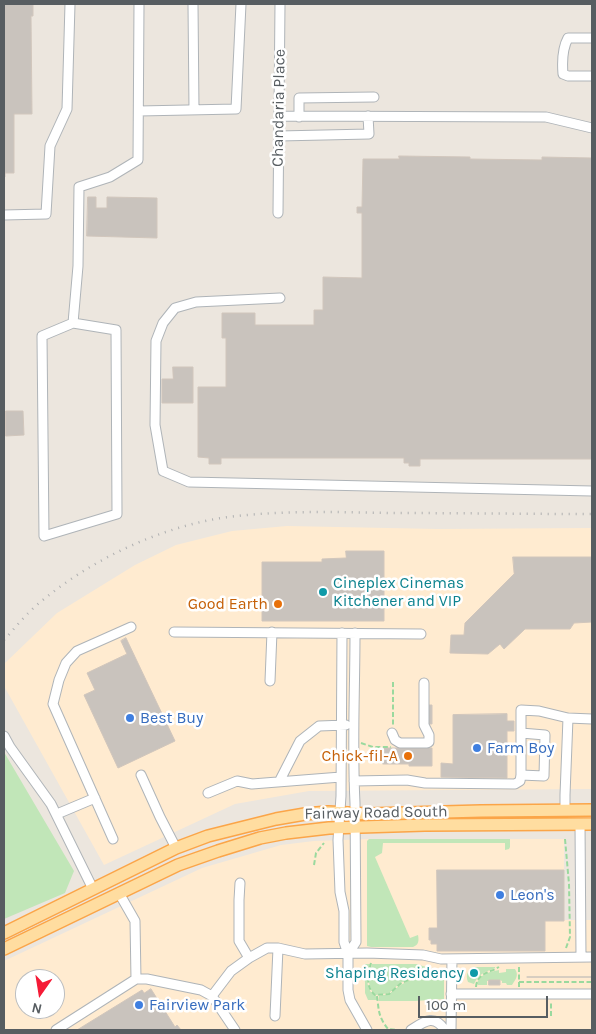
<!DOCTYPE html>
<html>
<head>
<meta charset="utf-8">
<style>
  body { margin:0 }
  #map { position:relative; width:596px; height:1034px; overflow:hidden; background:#ece6de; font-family:Karla,sans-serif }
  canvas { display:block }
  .frame { position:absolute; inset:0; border:5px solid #575d61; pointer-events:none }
  .north { position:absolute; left:15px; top:969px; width:50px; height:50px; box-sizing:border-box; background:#fff; border:1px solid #bcbec0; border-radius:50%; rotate:193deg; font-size:14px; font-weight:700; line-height:20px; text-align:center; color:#575d61 }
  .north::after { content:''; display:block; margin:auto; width:18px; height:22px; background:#f51b36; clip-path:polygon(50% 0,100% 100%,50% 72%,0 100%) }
  .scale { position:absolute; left:418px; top:996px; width:130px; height:22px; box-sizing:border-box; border:2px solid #575d61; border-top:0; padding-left:6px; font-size:15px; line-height:18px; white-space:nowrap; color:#575d61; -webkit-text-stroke:4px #fff; paint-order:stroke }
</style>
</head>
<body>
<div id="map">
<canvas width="596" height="1034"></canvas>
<div class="frame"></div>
<div class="north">N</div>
<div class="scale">100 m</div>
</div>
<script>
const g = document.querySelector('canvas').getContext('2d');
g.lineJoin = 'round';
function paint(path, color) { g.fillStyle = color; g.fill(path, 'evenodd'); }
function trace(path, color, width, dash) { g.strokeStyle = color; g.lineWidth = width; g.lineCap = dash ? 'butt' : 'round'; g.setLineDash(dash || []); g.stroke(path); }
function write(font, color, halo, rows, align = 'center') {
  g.font = font + ' Karla,sans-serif'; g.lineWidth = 5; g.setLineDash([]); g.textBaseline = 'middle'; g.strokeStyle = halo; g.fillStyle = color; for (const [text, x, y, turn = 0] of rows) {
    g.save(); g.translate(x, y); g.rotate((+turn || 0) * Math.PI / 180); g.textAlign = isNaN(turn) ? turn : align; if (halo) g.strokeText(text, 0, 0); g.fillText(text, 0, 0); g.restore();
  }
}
paint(new Path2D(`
  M287,526L438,529L592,528V789L309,791L235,804L104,865L4,686V664L57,613L135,565L176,545L232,531Z
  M369,839H564V920H592V1030H4V961L202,868L281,845L314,841ZM25,979H55V1009H25Z`), '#ffebd0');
paint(new Path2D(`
  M4,752L74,871L65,893L4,919Z
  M369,839H510V847L509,849L505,850V843H383L382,853L375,857L410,938L418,935C419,940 419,945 413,947H371L367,946V841Z
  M365,964H370C367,976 364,990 377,997V1000H368L365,993V982L364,977L366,969Z
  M372,964H416L440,971L432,977H416L411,978L400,983L389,993L376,995C366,988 369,974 372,964Z
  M475,967H495V968C485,972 479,973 474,984L468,982C465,974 468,970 475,967Z
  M506,969H515C519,975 516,979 512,985H507L506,983H502V981L500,980L487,981V985H478L477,983C480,974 490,972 499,970V973L506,972Z
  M443,974L444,980V999L415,1001H379V996L389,994L399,986L408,981L418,978L433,979Z`), '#c1e6b8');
const building = new Path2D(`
  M4,4H33V16H31L32,114H14V173H5V177H4Z
  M399,156L470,157V159L542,160V157L592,158V459H420V466H409V463H404V458H221V464H209V458L198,457V387H226V338H222V313H255V325H314V310H323V277L362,278V213H357V207H362L363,159H399Z
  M88,197H96V208H107V197L157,198V238L87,236Z
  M173,367H193V403H162V379H173Z
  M6,411H23L24,435L6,436Z
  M346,551H384V621H262V562H322V559L346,558Z
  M513,557H592V622L574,623L570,629H525L504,649L500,644L488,654L450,653L451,635H464L465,623L514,574Z
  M126,638L175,741L118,768L84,695L95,690L87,673L127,654L121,641Z
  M423,705H432V724H423Z
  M507,714V721H514V731H507V778L441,777V763L453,764V715Z
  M383,748H432V766H409V764H383Z
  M437,870H564V921H545V951H437V944H431V940H429V928H437Z
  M489,980H500V985H489Z
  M151,989L175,1027L177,1025L181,1030H77L142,990L144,993Z`);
paint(building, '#c9c3bd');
trace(building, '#d1c6bc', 1);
const minor = new Path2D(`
  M193,4L194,110
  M592,38H568C562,49 562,62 563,74L568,76H592
  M139,111L236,109L241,4
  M279,116L546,117L592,128
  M299,117V98L374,97
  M279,136L369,134L368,116
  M278,213L280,4
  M4,215L46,214L50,146L67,109L70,4
  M280,298L196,302L175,308L163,323L156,341L155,425L163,471L189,482L592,491
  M73,323L116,330L117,514L44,536L42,336L73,323L78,266L79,187L110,177L138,160L139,4
  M174,632L421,634
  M342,633L341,796L338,840L340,892L344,911V942L348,954V990L350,1000L367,1030
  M270,681L272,632
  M392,733L395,740L400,743H427L429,742V735L424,725V683
  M4,736L10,747L51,804L93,889
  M141,775L160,817L176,848
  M521,775L544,776L545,735L521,733
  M354,781L407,780L425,783L515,784L520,781L521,775V710L539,711L568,718
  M279,782L300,741L319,726L346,725
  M208,793L237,781L252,784L341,777
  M565,810V795L568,718L592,719
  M57,814L95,798
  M580,824L581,957
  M113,839L53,704L59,680L66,663L77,651L131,627
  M240,883L239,900V941L249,958
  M119,893L135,921L136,979
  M348,954L356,942L355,803C352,746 355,690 355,633
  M451,994H592
  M212,996L231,971L249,958L267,948H278L305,954L367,953L423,955L441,959L592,957
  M275,1016L278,948
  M56,1030L136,979H147L201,990L212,996L235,1030
  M411,1030C425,1021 434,1014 445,1030
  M451,1030L452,959`);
const major = new Path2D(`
  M4,933L176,848L208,836L276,819L305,814L328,812L369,814L481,811L592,810
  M4,949L178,865L218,851L260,838L286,833L329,828L425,825L592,824`);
trace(minor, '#afb4b8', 11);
trace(major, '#fba548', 14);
trace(new Path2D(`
  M393,682V725
  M361,743L373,747H391
  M565,839L569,884L570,937L566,948
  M592,845V856
  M314,865L316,853L324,843
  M592,943V892
  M371,963C368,974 365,987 375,995L389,994L400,984L406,981L417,977L431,978L444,972
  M519,982H592
  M476,987C477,973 489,973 499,967
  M519,987V966
  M377,996C379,1011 378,1016 388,1029L397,1030
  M551,1016V1003`), '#9ad99e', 2, [5, 2.5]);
trace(minor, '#fff', 9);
trace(major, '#ffdda0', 11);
trace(new Path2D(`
  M527,977H592`), '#afb0b1', 1);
trace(new Path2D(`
  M4,640C15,628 25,615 38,604C89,561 155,529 221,518C277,510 335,512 391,513C458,513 525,514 592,514`), '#afb0b1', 2.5, [1, 6]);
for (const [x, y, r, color] of [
  [323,592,5,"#0f9aa8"],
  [278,604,5,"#e8710a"],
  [130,718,5,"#3f7fe0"],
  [477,748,5,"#3f7fe0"],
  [408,756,5,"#e8710a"],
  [500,895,5,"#3f7fe0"],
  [474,973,5,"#0f9aa8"],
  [139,1005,5,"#3f7fe0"]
]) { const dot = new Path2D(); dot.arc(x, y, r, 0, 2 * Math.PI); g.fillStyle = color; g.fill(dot); trace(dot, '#fff', 2); }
write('16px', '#575d61', '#fff', [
  ["Chandaria Place",279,108,-89],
  ["Fairway Road South",376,813,-1]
]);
write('16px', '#0d838f', '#fff', [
  ["Cineplex Cinemas",333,583],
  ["Kitchener and VIP",333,601],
  ["Shaping Residency",464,973,"right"]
], 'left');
write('16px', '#c56008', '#fff', [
  ["Good Earth",268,604],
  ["Chick-fil-A",398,756]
], 'right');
write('16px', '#366cbe', '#fff', [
  ["Best Buy",140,718],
  ["Farm Boy",487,748],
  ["Leon's",510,895],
  ["Fairview Park",149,1005]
], 'left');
</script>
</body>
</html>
